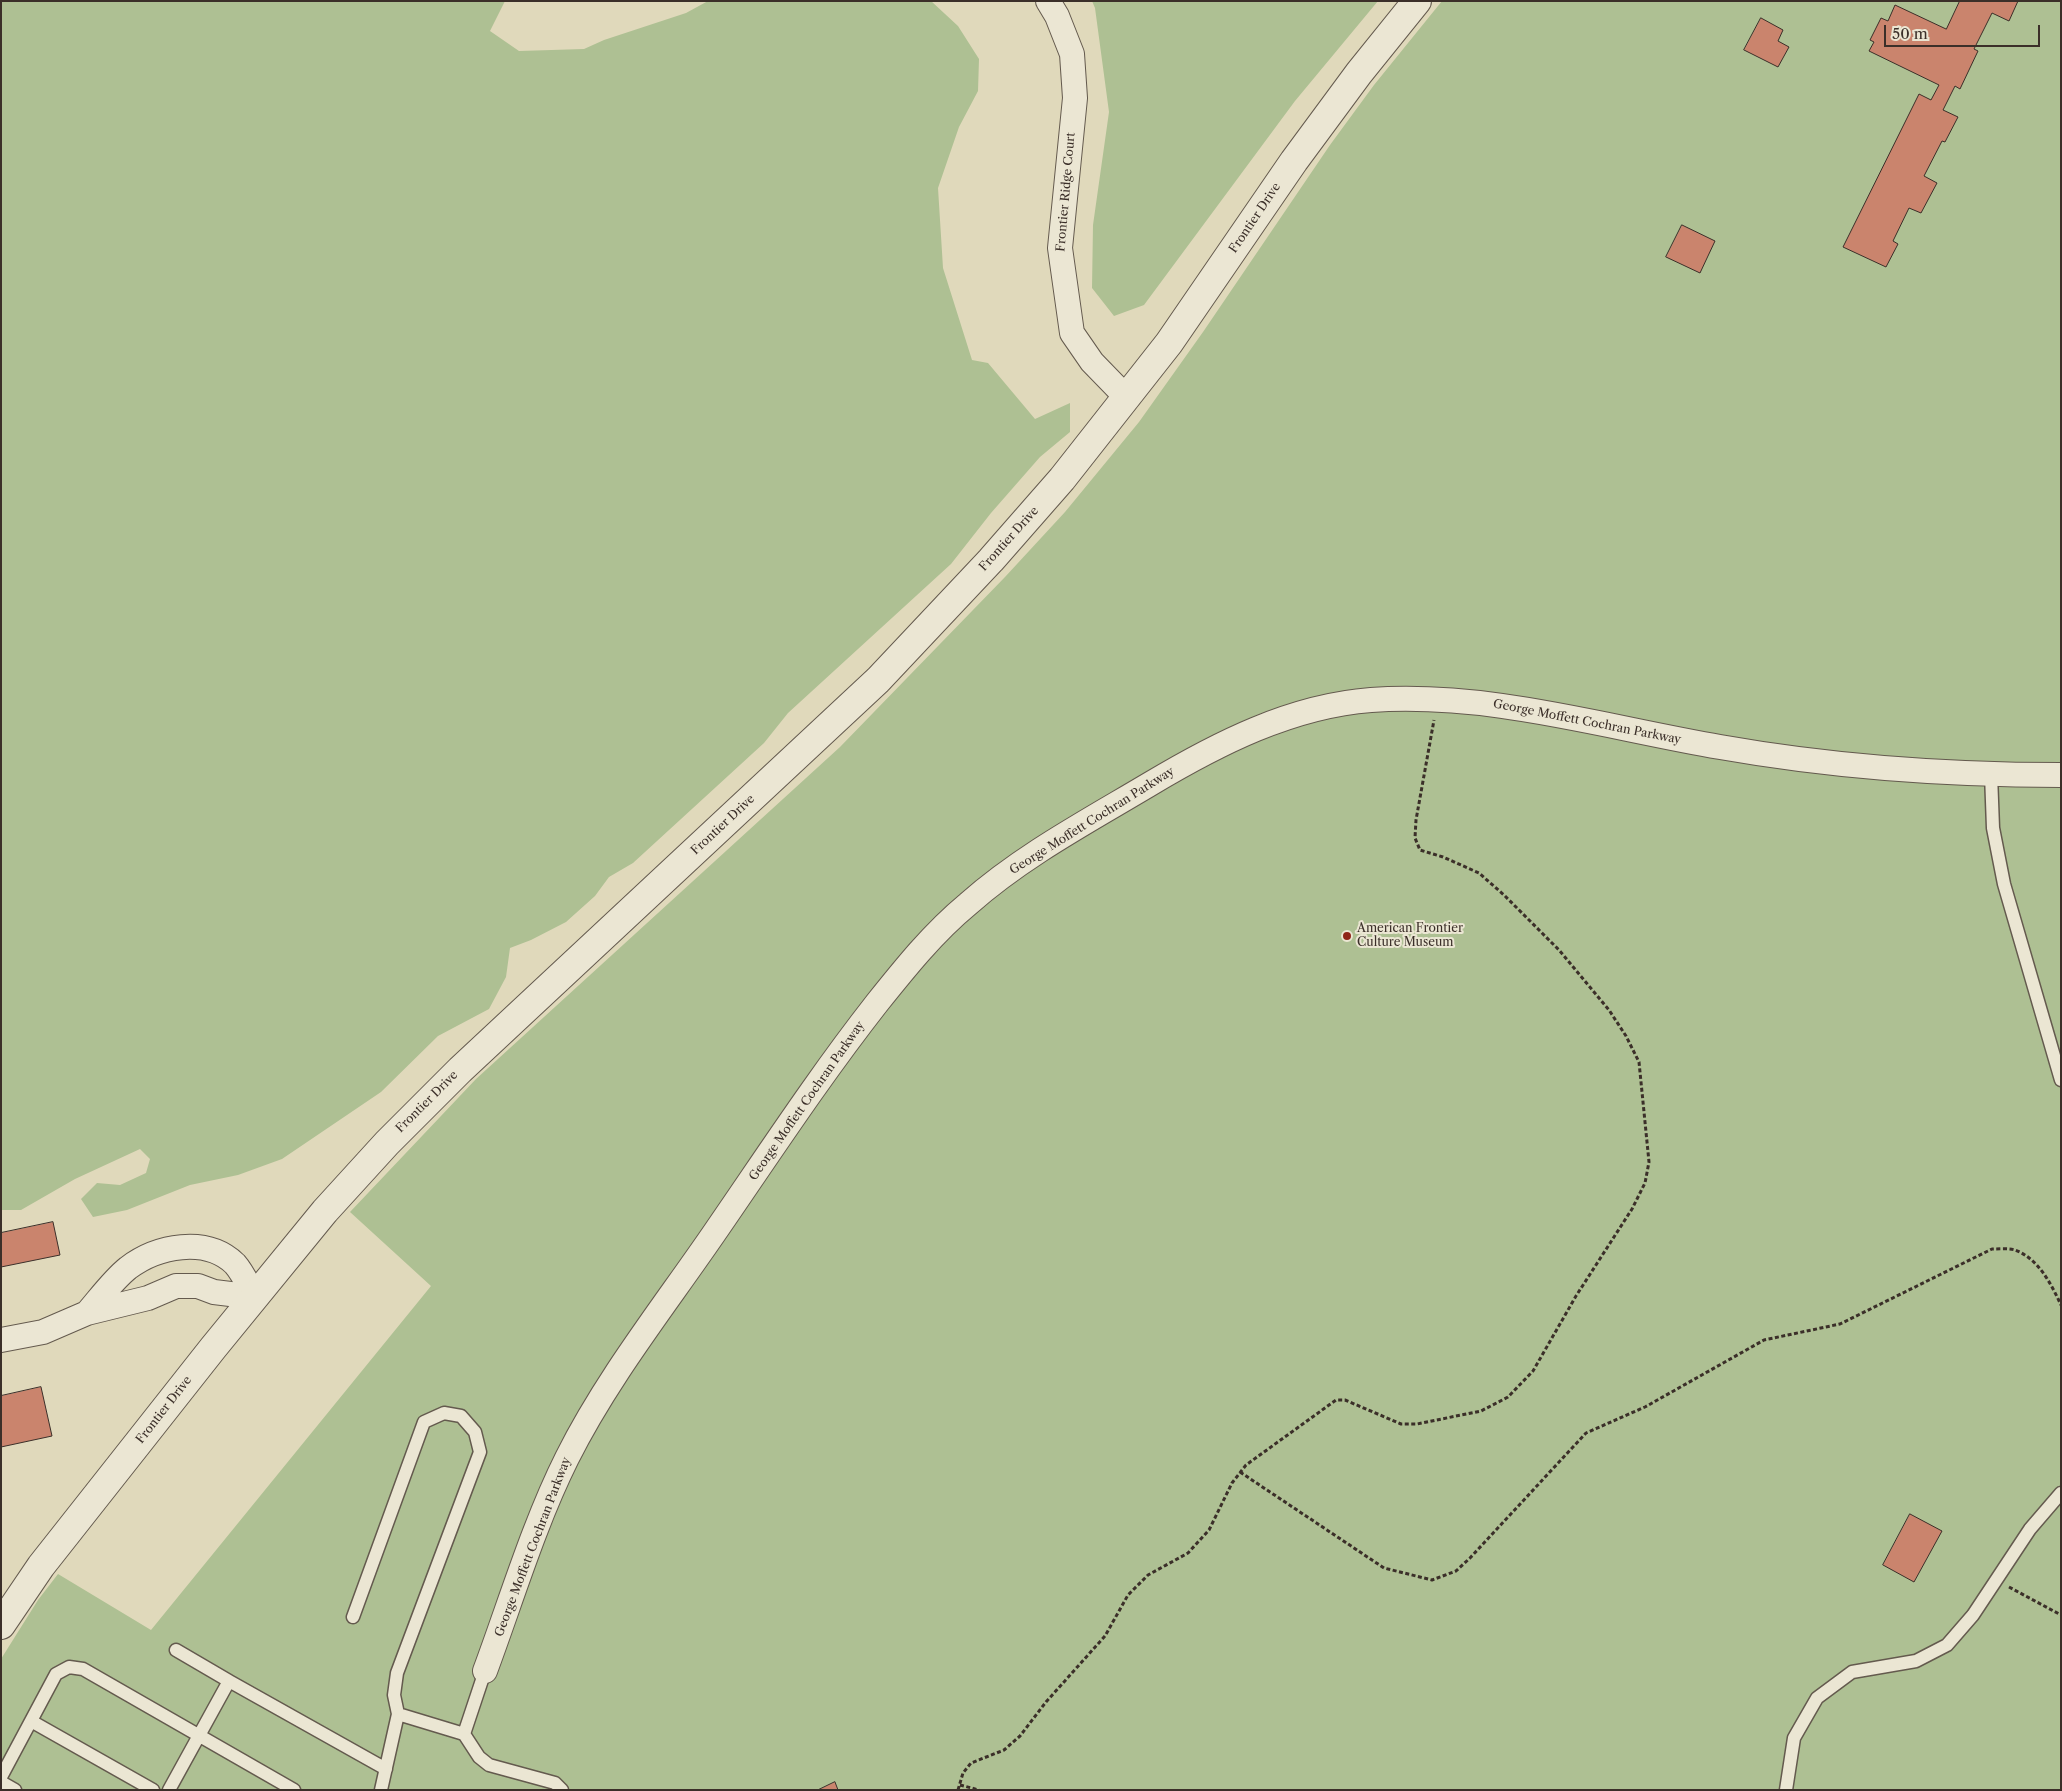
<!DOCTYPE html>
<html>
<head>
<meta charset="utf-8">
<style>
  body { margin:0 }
  #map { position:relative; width:2062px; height:1791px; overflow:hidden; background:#e0d9bb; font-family:"Libre Caslon Text",serif }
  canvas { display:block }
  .frame { position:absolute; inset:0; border:2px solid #3b2f29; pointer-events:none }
  .scale { position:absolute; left:1884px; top:25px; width:156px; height:22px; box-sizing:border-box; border:2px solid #3b2f29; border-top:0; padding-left:6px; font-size:15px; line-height:18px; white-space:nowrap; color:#3b2f29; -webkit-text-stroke:4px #ebe6d3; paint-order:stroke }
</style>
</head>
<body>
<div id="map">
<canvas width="2062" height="1791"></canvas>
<div class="frame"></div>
<div class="scale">50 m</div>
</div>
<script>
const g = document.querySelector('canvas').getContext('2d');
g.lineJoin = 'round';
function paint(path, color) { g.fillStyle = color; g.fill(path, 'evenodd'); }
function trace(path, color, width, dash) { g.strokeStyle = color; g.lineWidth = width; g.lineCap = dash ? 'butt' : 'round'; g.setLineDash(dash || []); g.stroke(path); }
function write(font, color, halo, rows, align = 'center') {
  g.font = font + ' "Libre Caslon Text",serif'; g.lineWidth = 4; g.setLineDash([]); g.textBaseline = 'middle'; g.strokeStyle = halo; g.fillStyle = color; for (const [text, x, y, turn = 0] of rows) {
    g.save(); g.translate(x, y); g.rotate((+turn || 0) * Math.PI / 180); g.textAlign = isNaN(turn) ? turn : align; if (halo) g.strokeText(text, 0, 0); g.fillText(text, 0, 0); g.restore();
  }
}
paint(new Path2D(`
  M1,1H505L490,31L519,51L584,49L604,40L686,13L708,1H931L958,26L979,59L978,91L959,127L938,188L943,268L972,360L988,363L1035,419L1070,403V432L1040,457L991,513L951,564L788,713L764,743L633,863L609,877L595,896L566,922L531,940L510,948L506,977L489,1009L438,1036L381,1092L282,1159L238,1175L190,1185L127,1210L93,1217L81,1199L97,1183L120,1185L146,1173L150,1159L140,1149L75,1179L21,1210H1Z
  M1092,1H1378L1295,101L1144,305L1114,316L1092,288L1093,225L1109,112L1095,8Z
  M1442,1H2061V1790H1V1659L38,1600L58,1574L151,1630L431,1286L350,1212L476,1079L840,747L1005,577L1065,512L1139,422L1203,332L1330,145L1374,85Z`), '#aec093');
const building = new Path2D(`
  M1960,1H2018L2009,21L1992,13L1974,49L1978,51L1960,89L1955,86L1943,110L1958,117L1945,142L1942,141L1924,176L1937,183L1921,213L1909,208L1893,241L1898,244L1886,267L1843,247L1919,94L1931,100L1939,85L1869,51L1874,42L1870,40L1881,18L1888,21L1895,5L1946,29Z
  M1761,18L1783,30L1778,41L1789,47L1778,67L1744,50Z
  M1682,225L1715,241L1700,273L1666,257Z
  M53,1222L60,1255L1,1267V1233Z
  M41,1387L52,1436L1,1447V1396Z
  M1910,1514L1942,1531L1914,1582L1883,1565Z
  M835,1782L838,1790H818Z`);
paint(building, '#ca846d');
trace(building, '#3b2f29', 1);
const service = new Path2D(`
  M1991,774L1993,828L2004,884L2061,1080
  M353,1617L424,1422L444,1413L461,1416L475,1432L480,1452L397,1673L394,1695L398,1714
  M176,1650L229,1681
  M31,1721L153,1790
  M464,1734L485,1671
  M1,1777L56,1674L69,1667L83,1669L294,1790
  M1,1782L15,1790
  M169,1790L229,1681L386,1769
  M381,1790L398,1714L464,1734L479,1757L489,1765L555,1783L562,1790
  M1786,1790L1794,1738L1817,1698L1852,1672L1916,1661L1947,1645L1973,1615L2030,1529L2061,1493`);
const minor = new Path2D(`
  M1048,1L1057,16L1072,54L1075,98L1060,248L1072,333L1092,362L1126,397
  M87,1313C100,1298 113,1280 128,1268C157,1246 206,1236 235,1264C243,1273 249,1287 255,1297
  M1,1340L43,1332L87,1313L148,1298L176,1286H198L214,1292L255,1297
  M485,1671C511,1601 534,1524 567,1458C607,1378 665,1305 715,1232C768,1155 819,1077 877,1003C905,968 933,933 968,904C1022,856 1088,821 1150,784C1217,744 1291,706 1371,700C1490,692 1604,727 1720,747C1833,767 1946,775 2061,775`);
const tertiary = new Path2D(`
  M1,1625L41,1566L213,1348L325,1211L387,1143L460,1070L878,680L991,560L1062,479L1169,343L1294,161L1359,73L1417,1`);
trace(service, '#645a4e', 15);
trace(minor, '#645a4e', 26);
trace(tertiary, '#645a4e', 30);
trace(new Path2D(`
  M1240,1472L1384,1568L1432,1580L1456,1571L1470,1558L1586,1433L1645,1407L1764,1340L1840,1324L1992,1249C1999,1249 2009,1248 2015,1250C2039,1259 2051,1284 2061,1305
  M2009,1587L2061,1615
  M960,1785L979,1790
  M958,1790L963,1773L971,1763L1004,1750L1020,1736L1046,1702L1105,1636L1128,1595L1148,1575L1188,1553L1209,1530L1232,1483L1246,1465L1336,1400H1345L1401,1424H1417L1481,1411L1508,1397L1533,1371L1576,1296L1632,1209L1645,1183L1649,1162L1639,1062L1626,1036L1609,1010L1559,950L1504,895L1479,873L1443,857L1420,850L1415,838L1416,820L1434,720`), '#3b2f29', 3, [4, 2.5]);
trace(service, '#ebe6d3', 12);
trace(minor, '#ebe6d3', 24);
trace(tertiary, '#ebe6d3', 28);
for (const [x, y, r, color] of [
  [1347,936,5,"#8f2418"]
]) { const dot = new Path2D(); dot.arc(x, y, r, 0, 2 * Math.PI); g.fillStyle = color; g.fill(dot); trace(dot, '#ebe6d3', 2); }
write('12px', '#3b2f29', '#ebe6d3', [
  ["Frontier Ridge Court",1066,192,-85],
  ["Frontier Drive",1255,218,-56],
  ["Frontier Drive",1009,539,-48],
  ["George Moffett Cochran Parkway",1587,722,11],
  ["George Moffett Cochran Parkway",1092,821,-32],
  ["Frontier Drive",723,825,-43],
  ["George Moffett Cochran Parkway",807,1101,-55],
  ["Frontier Drive",427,1102,-45],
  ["Frontier Drive",164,1410,-52],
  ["George Moffett Cochran Parkway",533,1547,-69]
]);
write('12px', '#3b2f29', '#ebe6d3', [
  ["American Frontier",1357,929],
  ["Culture Museum",1357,943]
], 'left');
</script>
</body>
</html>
